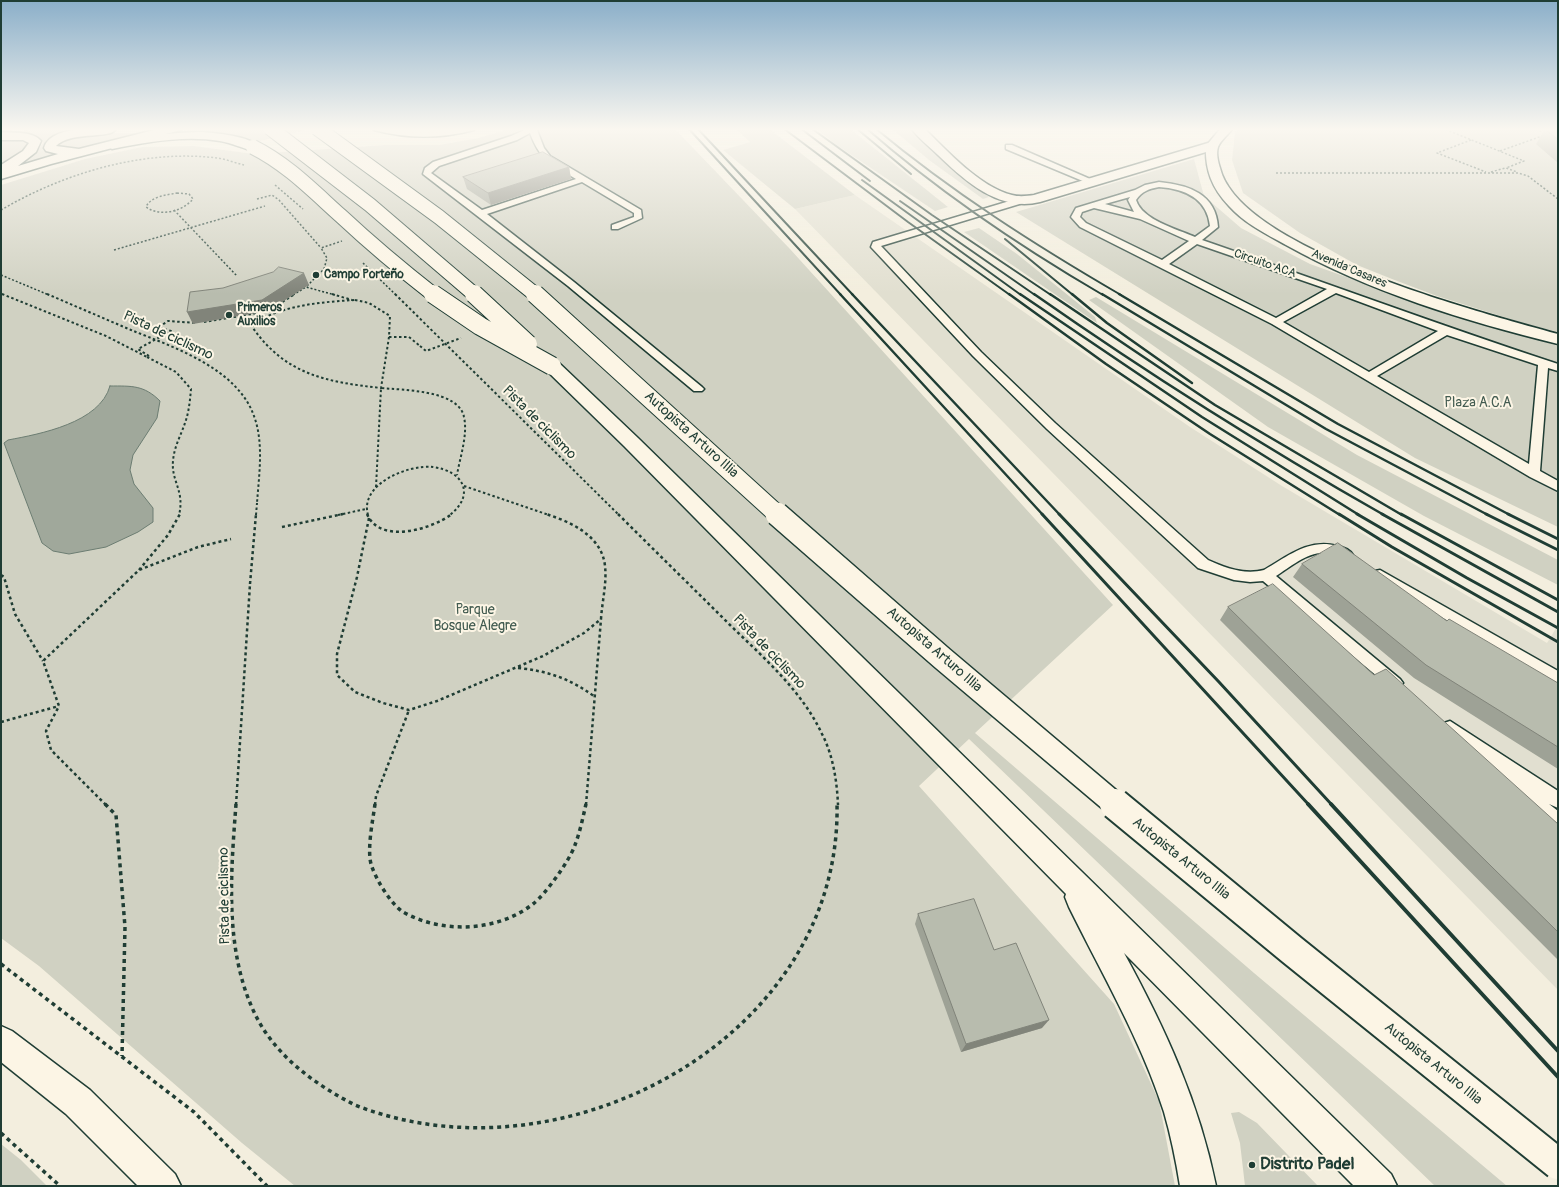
<!DOCTYPE html>
<html>
<head>
<meta charset="utf-8">
<style>
  body { margin:0 }
  #map { position:relative; width:1559px; height:1187px; overflow:hidden; background:#f3eede; font-family:Pangolin,sans-serif }
  canvas { display:block }
  .frame { position:absolute; inset:0; border:2px solid #1f3d34; pointer-events:none }
</style>
</head>
<body>
<div id="map">
<canvas width="1559" height="1187"></canvas>
<div class="frame"></div>
</div>
<script>
const g = document.querySelector('canvas').getContext('2d');
g.lineJoin = 'round';
function paint(path, color) { g.fillStyle = color; g.fill(path, 'evenodd'); }
function trace(path, color, width, dash) { g.strokeStyle = color; g.lineWidth = width; g.lineCap = dash ? 'butt' : 'round'; g.setLineDash(dash || []); g.stroke(path); }
function write(font, color, halo, rows, align = 'center') {
  g.font = font + ' Pangolin,sans-serif'; g.lineWidth = 4; g.setLineDash([]); g.textBaseline = 'middle'; g.strokeStyle = halo; g.fillStyle = color; for (const [text, x, y, turn = 0] of rows) {
    g.save(); g.translate(x, y); g.rotate((+turn || 0) * Math.PI / 180); g.textAlign = isNaN(turn) ? turn : align; if (halo) g.strokeText(text, 0, 0); g.fillText(text, 0, 0); g.restore();
  }
}
paint(new Path2D(`
  M855,195L1190,427L1282,486L1547,643L1558,625V990L795,209Z`), '#e1dfd0');
paint(new Path2D(`
  M197,128H313L256,142L238,137L161,136Z
  M512,128H674L790,249L1113,605L975,733L1254,973L1507,1186H1435L969,739L919,786L1114,1004L1159,1101L1175,1186H295L242,1143L39,966L1,938V185L85,159L142,147L194,146L254,154L385,145H439L479,138Z
  M735,128H768L855,195L795,209L723,150L750,142Z
  M816,128H849L948,207L935,211L835,144Z
  M891,128H910L989,197L983,199L929,160Z
  M1242,128H1558V332L1526,324L1437,296L1392,279L1357,265L1300,233L1243,193L1232,160L1235,132Z
  M44,129L76,130L57,135L44,144V150L59,154L8,170L36,153L43,143C39,132 23,132 12,132Z
  M92,133H143C127,137 69,156 56,145L60,140Z
  M1,138L22,139L28,142L29,146L22,153L1,165Z
  M1194,159L1204,196L1241,228L1310,264L1422,304L1558,346V527L1415,458L1016,212Z
  M979,228L1017,254L1095,317L1097,323L964,232Z
  M1096,297L1357,455L1558,560V585L1424,516L1268,427L1089,300Z
  M1239,1112L1257,1123L1318,1186H1245L1240,1143L1231,1113Z
  M1,1144L21,1160L47,1186H1Z`), '#d0d1c2');
const water = new Path2D(`
  M110,386C132,386 144,385 160,401L157,418L133,455L130,470L134,484L153,508V522L138,532L106,547L69,554L53,551L42,543L4,443L8,440C40,434 100,423 110,386Z`);
paint(water, '#a0a89b');
trace(water, '#6c7d72', 1);
const lane = new Path2D(`
  M529,128H539L537,130L544,148L550,156L641,210L642,218L618,229H612V225L634,217V213L582,182L487,214L574,282L702,387L704,389L702,391H694L568,286L423,174L425,168L433,162L511,136ZM530,133C541,162 551,164 576,179L482,210L431,173L439,166L517,140Z
  M1006,145H1012L1097,182L1090,184L1006,149Z
  M1159,182C1189,185 1216,194 1218,227L1202,240C1321,281 1439,325 1558,364V371L1548,368L1540,471L1558,481V491L1530,477L1272,324L1080,227L1071,217L1076,208L1135,190L1145,185ZM1159,187C1185,189 1207,198 1210,226L1195,237C1177,229 1142,220 1136,200C1142,191 1149,189 1159,187ZM1130,197L1128,200L1134,212L1105,204ZM1094,208L1140,219L1189,241L1162,260L1086,223L1080,217L1082,212ZM1197,244L1327,289L1276,318L1169,264ZM1336,293L1438,331L1369,372L1283,322ZM1447,335L1538,365L1529,464L1377,376Z
  M1023,197L1027,200L1026,202L881,246L981,352L1055,423L1208,560C1226,568 1244,575 1264,570C1287,557 1309,538 1337,546C1343,547 1350,550 1353,555L1351,558C1341,561 1336,554 1327,553C1310,550 1290,567 1276,576L1400,679L1403,683L1400,687L1395,689L1390,687L1263,581L1250,582L1234,580L1198,568L1047,429L973,356L871,247L873,242Z
  M1380,570L1558,671V684L1375,579L1373,575L1375,571Z
  M1450,721L1558,791V808L1549,804L1558,811V830L1552,828L1492,775L1490,770L1492,766L1444,733L1442,728L1444,723Z`);
const street = new Path2D(`
  M911,128H924C947,151 980,187 1012,195C1019,197 1027,196 1034,195L1208,143L1212,142L1218,146L1216,149L1040,202C999,212 965,181 938,155C929,146 918,138 911,128Z`);
const secondary = new Path2D(`
  M87,128H114L115,130C108,139 70,131 56,146L79,149L162,128H183L181,130L51,164L1,179V165L23,151L29,143L23,140H1V132C13,133 33,131 41,141L36,152L18,166L58,154L46,151L44,148C48,132 73,130 87,128Z
  M1221,128H1233C1229,134 1220,141 1218,147C1216,153 1218,162 1220,168C1240,250 1483,313 1558,334V344C1465,321 1370,292 1286,245C1266,234 1244,223 1229,206C1212,188 1205,170 1206,146Z
  M1,1026L12,1031L90,1090L175,1174L181,1186H138L66,1114L1,1062Z`);
const highway = new Path2D(`
  M372,128L424,130L476,128L474,130C440,139 408,139 374,130Z
  M202,132C215,133 251,136 259,147L253,151C242,148 232,143 220,141C185,135 147,142 112,149L106,145C113,136 187,132 202,132Z
  M552,361L558,362L638,438L1391,1174L1397,1186H1354L1124,953C1165,1028 1199,1102 1216,1186H1180C1176,1161 1171,1136 1164,1112C1141,1040 1102,974 1069,907L1065,897L1066,894L624,446L546,370L544,366L546,362Z`);
trace(lane, '#1f3d34', 3);
trace(street, '#1f3d34', 3);
trace(secondary, '#1f3d34', 3);
trace(highway, '#1f3d34', 3);
trace(new Path2D(`
  M1442,128L1524,161L1506,168L1517,172
  M1532,128L1546,133
  M1471,140L1437,153L1486,172
  M1500,151L1542,136
  M1491,172L1505,168
  M1276,173H1518L1528,176L1558,199
  M275,185L303,209
  M177,193L189,194L193,199C182,212 160,217 146,207C151,196 167,195 177,193Z
  M257,199L272,195L279,200L321,248
  M1,210C64,173 144,149 217,158C226,159 235,163 244,165
  M174,210L237,276
  M114,250L265,206
  M363,263L396,295
  M1,275L49,295
  M307,286L324,269L327,258L321,248L342,241
  M1,294L4,295
  M293,295L306,287L335,295`), '#1f3d34', 1.5, [2, 2]);
trace(new Path2D(`
  M2,294L106,336L147,357L149,356
  M47,294C75,306 103,318 131,330C173,347 237,368 254,416C264,443 259,475 257,503
  M332,294L352,300
  M395,294L619,515
  M355,300L369,303L390,316L389,337L381,388C327,382 286,375 253,328L254,323C284,305 321,302 355,300Z
  M274,305L276,306L295,294
  M204,322L258,313L257,311
  M159,327L168,321L197,323
  M389,337H409L420,346
  M147,357L176,372L191,389C190,400 189,412 185,423C181,435 174,447 173,461C171,481 185,491 179,515
  M464,486L549,515
  M376,487L381,388C402,390 459,390 464,417C468,435 460,457 457,475
  M338,515L366,509
  M368,515C359,484 409,464 433,467C463,471 476,494 450,515`), '#1f3d34', 2, [2.5, 2.5]);
trace(new Path2D(`
  M367,514C380,545 432,529 452,514
  M618,514C655,551 693,588 730,625C764,658 802,691 822,734C833,755 837,781 838,805
  M369,518L357,577L337,654V675L355,692L383,703L409,710L437,701L543,656L584,633L601,619C602,602 607,583 605,566C602,536 571,522 546,514
  M282,527L343,514
  M139,570L168,535L180,514
  M1,575L4,577L15,614L43,661
  M518,668C548,671 571,679 595,697
  M1,722L59,706
  M106,805L51,750L46,731L59,706L43,661L139,570L198,547L231,539
  M236,805L250,584
  M375,805L376,796L409,710
  M586,805L601,619`), '#1f3d34', 2.5, [3, 3]);
trace(new Path2D(`
  M105,804L116,815L125,927L122,1056
  M236,804C231,872 224,948 254,1012C274,1055 314,1084 355,1105C562,1187 842,1038 837,804
  M375,804C373,820 366,852 372,867C377,881 391,904 403,912C442,934 497,932 533,904C545,895 570,860 575,845C580,832 583,817 586,804
  M1,964L194,1112L267,1186
  M1,1133L60,1186`), '#1f3d34', 3.5, [4, 4]);
paint(lane, '#fcf5e5');
paint(street, '#fcf5e5');
paint(secondary, '#fcf5e5');
paint(highway, '#fcf5e5');
trace(new Path2D(`
  M688,128L841,295
  M697,128L853,295
  M783,128L908,222L1010,295
  M800,128L870,181
  M811,128L932,215L1051,295
  M856,128L911,174
  M866,128C939,192 1019,246 1103,295
  M875,128C952,192 1035,245 1121,295
  M862,180L1021,295
  M900,201L1035,295
  M1005,239L1073,295`), '#1f3d34', 2);
trace(new Path2D(`
  M840,294L1043,515
  M852,294L1060,515
  M1009,294L1106,364L1210,434L1340,515
  M1020,294L1202,417L1359,515
  M1034,294C1147,373 1264,447 1384,515
  M1050,294L1215,405L1402,515
  M1072,294L1107,323L1192,383
  M1102,294L1326,429L1488,515
  M1119,294L1338,424L1510,515`), '#1f3d34', 2.5);
trace(new Path2D(`
  M1042,514L1309,805
  M1059,514L1219,682L1332,805
  M1339,514L1392,547L1558,642
  M1357,514L1467,578L1558,628
  M1382,514L1558,612
  M1401,514L1558,600
  M1486,514L1558,550
  M1508,514L1558,539`), '#1f3d34', 3);
trace(new Path2D(`
  M1308,804L1558,1077
  M1331,804L1558,1051`), '#1f3d34', 4);
const highwayBridgeFar3 = new Path2D(`
  M270,128L370,205L475,295
  M317,128L439,217L536,295
  M253,147C287,164 313,191 341,216C371,244 402,270 434,295`);
const highwayBridgeFar2 = new Path2D(`
  M433,294L480,326L552,366
  M474,294L528,344
  M535,294L778,515`);
const highwayBridgeFar1 = new Path2D(`
  M777,514L942,658L1116,805`);
const highwayBridge = new Path2D(`
  M1115,804L1292,950L1558,1164`);
trace(highwayBridgeFar3, '#1f3d34', 16, []);
trace(highwayBridgeFar2, '#1f3d34', 20, []);
trace(highwayBridgeFar1, '#1f3d34', 26, []);
trace(highwayBridge, '#1f3d34', 34, []);
trace(new Path2D(`
  M420,346L426,351L461,338
  M149,356L138,349L171,331L159,327
  M256,515L257,503`), '#1f3d34', 2, [2.5, 2.5]);
trace(new Path2D(`
  M250,584L256,514`), '#1f3d34', 2.5, [3, 3]);
trace(highwayBridgeFar3, '#fcf5e5', 14);
trace(highwayBridgeFar2, '#fcf5e5', 18);
trace(highwayBridgeFar1, '#fcf5e5', 23);
trace(highwayBridge, '#fcf5e5', 30);
paint(new Path2D(`
  M1545,129H1558V163L1536,144Z
  M569,167L571,179L491,205L467,189L463,177Z
  M1302,564L1447,621L1558,683V769L1414,678L1293,577Z
  M1228,607L1374,675L1558,824V960L1220,620Z
  M918,914L994,950L1042,1028L961,1052L915,924Z`), '#9ea296');
paint(new Path2D(`
  M569,167L571,179L491,205L488,193Z
  M304,273L309,285L268,311L193,324L187,312Z
  M1049,1020L1042,1028L961,1052L966,1044Z`), '#81847a');
const building = new Path2D(`
  M1545,129H1558V139Z
  M543,152L569,167L488,193L463,177Z
  M279,267L304,273L262,300L187,312L190,292L223,288L273,272Z
  M1338,543L1447,621L1449,619L1558,683V747L1426,665L1302,564Z
  M1273,584L1374,675L1386,669L1558,824V932L1228,607Z
  M974,899L994,950L1016,943L1049,1020L966,1044L918,914Z`);
paint(building, '#b8bcae');
trace(building, '#81847a', 1);
const sky = g.createLinearGradient(0, 0, 0, 294);
sky.addColorStop(0, '#8bafc9');
sky.addColorStop(0.44, '#faf7f0');
sky.addColorStop(1, '#faf7f000');
g.fillStyle = sky;
g.fillRect(0, 0, 1559, 294);
for (const [x, y, r, color] of [
  [316,275,4,"#1f3d34"],
  [229,315,4,"#1f3d34"],
  [1252,1165,4,"#1f3d34"]
]) { const dot = new Path2D(); dot.arc(x, y, r, 0, 2 * Math.PI); g.fillStyle = color; g.fill(dot); trace(dot, '#fcf5e5', 1.5); }
write('12px', '#1f3d34', '#fcf5e5', [
  ["Circuito ACA",1265,264,19],
  ["Avenida Casares",1349,269,23]
]);
write('bold 12px', '#1f3d34', '#fcf5e5', [
  ["Campo Porteño",324,275],
  ["Primeros",237,308],
  ["Auxilios",237,322]
], 'left');
write('14px', '#1f3d34', '#fcf5e5', [
  ["Pista de ciclismo",168,336,25],
  ["Pista de ciclismo",539,423,45],
  ["Autopista Arturo Illia",691,435,42],
  ["Autopista Arturo Illia",934,650,41],
  ["Pista de ciclismo",769,652,46],
  ["Autopista Arturo Illia",1181,859,39],
  ["Pista de ciclismo",225,896,-91],
  ["Autopista Arturo Illia",1433,1064,39]
]);
write('14px', '#425b50', '#fcf5e5', [
  ["Plaza A.C.A",1478,403],
  ["Parque",475,610],
  ["Bosque Alegre",475,626]
]);
write('bold 17px', '#1f3d34', '#fcf5e5', [
  ["Distrito Padel",1260,1165]
], 'left');
</script>
</body>
</html>
